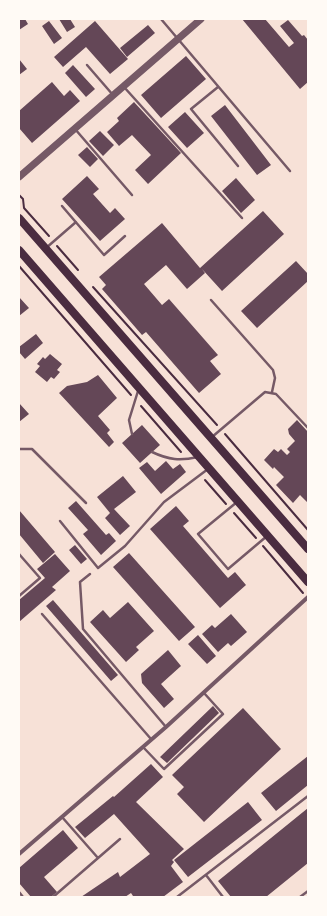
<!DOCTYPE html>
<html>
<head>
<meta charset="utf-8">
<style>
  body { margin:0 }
  #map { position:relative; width:327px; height:916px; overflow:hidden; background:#f7e1d7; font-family:Poppins,sans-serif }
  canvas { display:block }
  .frame { position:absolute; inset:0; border:20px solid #fffaf5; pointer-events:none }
</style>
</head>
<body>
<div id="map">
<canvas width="327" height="916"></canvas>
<div class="frame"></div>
</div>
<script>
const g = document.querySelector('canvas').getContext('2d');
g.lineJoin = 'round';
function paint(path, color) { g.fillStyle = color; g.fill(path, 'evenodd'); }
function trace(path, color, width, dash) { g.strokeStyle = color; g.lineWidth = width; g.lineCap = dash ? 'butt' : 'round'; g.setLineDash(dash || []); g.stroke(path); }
paint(new Path2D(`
  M19,19H25L28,24L19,30Z
  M59,19H70L75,27L67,32Z
  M242,19H265L289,47L294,43L280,26L288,20L302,36L304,35L308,40V82L300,89Z
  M49,21L62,38L54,44L42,26Z
  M95,21L128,59L110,74L86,47L63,67L54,57Z
  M148,25L155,33L127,57L120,48Z
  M186,56L206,79L161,118L141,95Z
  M19,59L27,69L19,75Z
  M73,65L95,89L86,97L65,73Z
  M52,82L64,96L70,90L80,101L32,143L19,128V111Z
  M134,102L181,153L148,184L135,170L151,155L132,135L119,146L107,132L119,121L117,118Z
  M225,105L271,165L257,175L211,116Z
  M185,112L204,133L187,148L168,127Z
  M100,131L114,145L103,156L89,141Z
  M87,147L98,159L90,167L78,155Z
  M87,176L99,189L93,194L110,213L115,208L125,219L100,241L62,199Z
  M236,178L255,200L241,213L222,191Z
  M263,211L284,234L222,291L202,269L205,273L187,289L166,265L144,284L162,305L169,299L218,355L210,361L221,374L199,393L146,332L142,335L102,289L106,285L99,277L162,223L200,268Z
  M296,261L308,274V281L257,328L241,311Z
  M19,297L29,308L19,316Z
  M36,334L43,343L25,359L19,352V347Z
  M50,354L62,364L57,370L60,372L54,379L51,377L47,382L35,372L40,366L37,364L43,357L45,359Z
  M98,375L117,398L98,416L110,430L107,433L114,442L109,447L59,393L67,386L87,382Z
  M19,403L29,414L19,422Z
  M297,420L308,432L307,502L300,495L293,503L276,485L284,477L274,467L273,469L264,460L274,449L278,452L281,449L287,455L290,452L287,449L295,441L289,434L288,429Z
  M142,425L160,445L140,463L122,443Z
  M166,461L173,469L180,464L186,472L161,494L139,468L147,462L155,471Z
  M123,476L136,492L114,509L130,526L120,535L105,518L110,513L97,497Z
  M76,501L106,535L109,533L116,541L101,555L83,534L88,530L68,508Z
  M176,506L189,521L183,526L228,578L235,572L246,585L220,608L150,529Z
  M19,510L55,552L43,563L19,534Z
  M75,545L87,559L81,564L69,550Z
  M129,553L195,627L179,641L113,567Z
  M55,554L70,571L52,587L56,590L19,622V600L45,578L37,569Z
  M53,600L118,675L111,681L46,606Z
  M128,602L154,631L136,647L139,650L126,662L90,622L103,610L110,618Z
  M231,614L247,632L231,646L228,643L218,652L202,634L212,625L215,628Z
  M198,635L216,656L207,664L188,644Z
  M168,650L181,666L161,684L174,699L164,708L142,683L141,674Z
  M213,706L219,713L167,763L160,757Z
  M243,708L281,749L204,822L177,794L184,787L172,775Z
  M308,756V785L276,811L261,793Z
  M151,764L163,777L136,802L184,849L172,860L174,862L171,866L183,882L163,897H131L133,896L131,893L125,897H81L118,872L120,877L150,854L114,814L85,838L75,827L113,796L114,797Z
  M248,802L262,820L188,877L174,860Z
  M308,808V863L266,897H231L218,881Z
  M63,830L78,848L44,877L57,892L51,897H31L19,883V868Z`), '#644757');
trace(new Path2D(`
  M19,195L23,199L24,208L49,236
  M57,246L78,270
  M19,266L131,395
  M93,287L217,425
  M141,406L181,452
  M225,434L308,530
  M205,480L226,504
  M234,513L256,538
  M263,546L303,593`), '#4a2c40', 2);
trace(new Path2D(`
  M161,19L290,171
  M87,65L113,95
  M124,87L242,218
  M218,87L191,109L238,166
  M75,129L132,195
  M62,206L104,255L125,236
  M46,248L76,222
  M211,300L273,370L275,378L272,392
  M132,434L129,420L138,391
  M212,437L265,392L276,394L308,428
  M19,449H32L86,503
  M152,452C169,460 180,461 198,457
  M237,502L198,534L228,569L267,536
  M60,521L98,568L125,546L164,502L208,469
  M19,554L40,578L19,596
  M90,574L80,582L83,629L166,727
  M42,614L151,739
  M143,747L164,769L223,714L204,693
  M62,817L98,858
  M206,875L223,897
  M19,892L23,897
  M53,897L120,839
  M177,897L308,796
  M300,897L308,891`), '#755966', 2.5);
trace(new Path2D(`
  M19,854L166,727L308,597`), '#755966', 4);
trace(new Path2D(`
  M19,177L201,19`), '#755966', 7);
trace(new Path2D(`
  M19,218L308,549
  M19,250L308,582`), '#4a2c40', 8);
</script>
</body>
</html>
